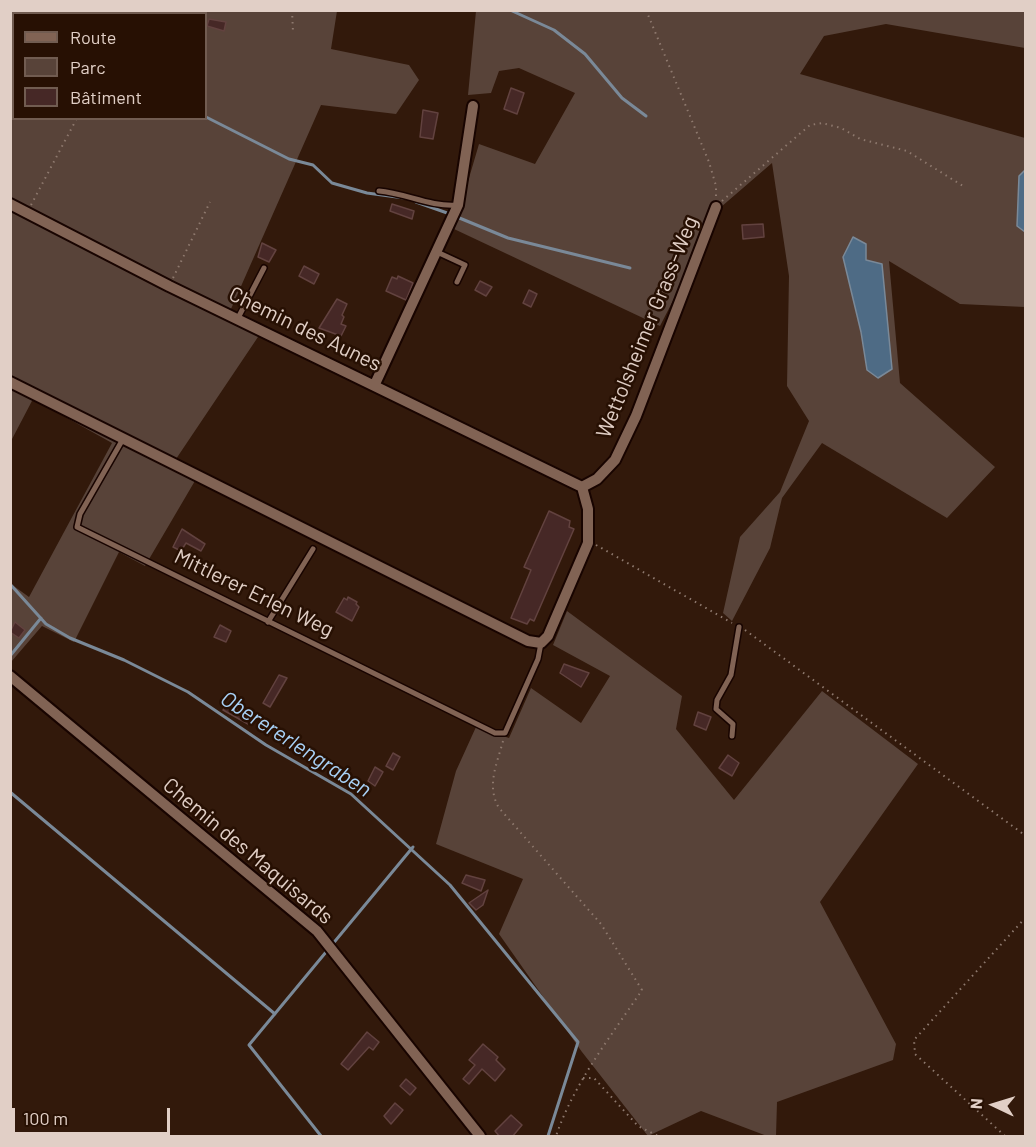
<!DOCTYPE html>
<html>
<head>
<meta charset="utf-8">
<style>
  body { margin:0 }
  #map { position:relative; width:1036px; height:1147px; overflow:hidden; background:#32190b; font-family:Barlow,sans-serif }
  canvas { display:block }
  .frame { position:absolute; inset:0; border:12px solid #e1cfc6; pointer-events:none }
  .legend { position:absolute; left:12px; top:12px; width:195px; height:108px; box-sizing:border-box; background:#271003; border:2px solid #715c51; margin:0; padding:8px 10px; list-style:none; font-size:18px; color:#e1cfc6 }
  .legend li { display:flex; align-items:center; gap:12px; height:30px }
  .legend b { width:30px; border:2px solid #715c51 }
  .north { position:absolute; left:964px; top:1075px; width:60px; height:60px; -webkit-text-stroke:4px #271003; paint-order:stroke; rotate:274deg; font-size:16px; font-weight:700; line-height:24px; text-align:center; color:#e1cfc6 }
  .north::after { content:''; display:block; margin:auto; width:21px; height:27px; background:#e1cfc6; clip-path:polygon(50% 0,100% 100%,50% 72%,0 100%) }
  .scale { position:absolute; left:12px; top:1108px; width:158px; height:27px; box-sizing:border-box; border:3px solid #e1cfc6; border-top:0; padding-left:8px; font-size:18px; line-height:21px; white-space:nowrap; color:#e1cfc6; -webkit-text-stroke:4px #271003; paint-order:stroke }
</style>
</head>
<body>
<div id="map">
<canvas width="1036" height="1147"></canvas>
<div class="frame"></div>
<ul class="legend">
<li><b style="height:8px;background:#816354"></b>Route</li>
<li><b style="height:16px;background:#584339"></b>Parc</li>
<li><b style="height:16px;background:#462826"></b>Bâtiment</li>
</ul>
<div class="north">N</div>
<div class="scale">100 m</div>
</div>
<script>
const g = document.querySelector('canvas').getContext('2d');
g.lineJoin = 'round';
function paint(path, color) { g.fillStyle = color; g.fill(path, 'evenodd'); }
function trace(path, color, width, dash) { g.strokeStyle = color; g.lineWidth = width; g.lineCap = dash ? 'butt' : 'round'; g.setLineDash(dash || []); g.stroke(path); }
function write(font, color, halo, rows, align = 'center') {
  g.font = font + ' Barlow,sans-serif'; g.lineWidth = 5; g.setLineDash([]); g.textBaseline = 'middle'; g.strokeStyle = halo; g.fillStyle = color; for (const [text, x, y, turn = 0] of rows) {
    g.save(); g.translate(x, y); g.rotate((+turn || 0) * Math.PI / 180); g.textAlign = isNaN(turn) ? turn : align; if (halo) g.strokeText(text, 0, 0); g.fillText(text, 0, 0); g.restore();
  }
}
paint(new Path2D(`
  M114,11H337L331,49L409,65L419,80L396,114L321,105L227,318L260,334L176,459L199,474L145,566L119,552L74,642L42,626L11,662V584L29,597L112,443L33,399L11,441V12L14,14V118H206V14L113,13Z
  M476,11H1025V48L886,24L824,36L800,74L1025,138V307L960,304L889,261L900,383L995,467L947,518L822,443L782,498L770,548L732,621L723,613L740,537L780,492L809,421L787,386L789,276L772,163L721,207L660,326L454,229L479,144L535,164L575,93L519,68L499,71L491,93L468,95Z
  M567,611L682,696L676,729L734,800L822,691L918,764L820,902L896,1044L893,1060L777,1102L776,1136H767L701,1111L648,1136L582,1052L499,934L523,879L436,844L456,771L476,727L509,738L531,688L581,723L610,676L553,645Z`), '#584339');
const water = new Path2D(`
  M1025,170V232L1017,226L1019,176Z
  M853,237L866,244V260L882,264L892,369L878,378L867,370L861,332L843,257Z`);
paint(water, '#4e6b85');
trace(water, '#7a8998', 1.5);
trace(new Path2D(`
  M510,10L554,30L585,54L622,98L646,116
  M10,11L14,14
  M206,117L289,159L313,165L332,183L367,193L404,198
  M416,202L450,214
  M457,217L508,238L630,268
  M10,584L46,624L70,638L124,660L188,692L266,745L351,794L450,885L578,1042L548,1136
  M10,656L41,618
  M10,792L275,1014
  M321,1136L249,1045L413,847`), '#7a8998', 3);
const building = new Path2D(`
  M209,19L226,22L224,31L207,26Z
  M511,88L524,93L517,114L504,109Z
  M423,110L438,113L433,139L420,137Z
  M392,204L414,211L412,219L390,211Z
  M763,224L764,237L743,239L742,225Z
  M262,243L276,250L269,262L258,257Z
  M304,266L319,274L314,284L299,276Z
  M398,276L413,283L406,300L386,291L392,277L397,279Z
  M480,281L492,287L486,296L475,290Z
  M529,290L537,294L531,307L523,303Z
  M337,299L347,304L342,315L344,317L341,324L346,326L341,336L319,328Z
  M549,511L570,521L569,527L574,529L534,621L530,619L527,624L511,618L531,570L524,567Z
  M182,529L205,544L201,551L186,543L181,551L173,547Z
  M348,597L357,602L356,604L359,607L352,621L336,612L344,598L347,600Z
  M15,622L25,630L19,638L10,632Z
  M220,625L231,631L226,642L214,637Z
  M564,664L589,673L581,687L560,673Z
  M279,675L287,678L270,707L263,703Z
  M227,704L252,717L248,724L223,710Z
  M698,712L711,717L706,730L694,725Z
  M393,753L400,757L393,770L386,766Z
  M728,755L739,763L732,776L719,768Z
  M375,767L383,772L375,786L368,781Z
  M466,875L485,880L481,891L462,883Z
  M488,890L483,905L476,910L469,903Z
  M367,1032L379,1042L373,1050L369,1047L348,1070L341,1064Z
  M483,1044L498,1057L496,1060L505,1069L495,1081L482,1069L469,1084L463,1079L475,1065L469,1060Z
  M406,1079L416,1088L410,1095L400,1086Z
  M395,1103L403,1110L391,1124L384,1116Z
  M511,1115L522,1125L512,1137H500L495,1131Z`);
paint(building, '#462826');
trace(building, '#62423f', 1.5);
const lane = new Path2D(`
  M379,191C405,193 430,207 457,205
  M437,252L465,265L457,282
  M238,318L264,268
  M123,439L80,514L77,527L495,733H505L538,659L541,643
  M268,622L313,549
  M732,736L733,724L716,709L717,700L731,675L739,627`);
const street = new Path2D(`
  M10,204L169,286L582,487
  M10,382L528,641L541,643L548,636L588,543V509L582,487L597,479L615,460L636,416L716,207
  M375,384L458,205L473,106
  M10,676L317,931L480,1136`);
trace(lane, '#180400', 8);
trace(street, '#180400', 14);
trace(new Path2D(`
  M292,10L293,32
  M646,10L709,162L716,186V198
  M118,14L119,10
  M722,201L810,125L822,123L841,128L860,139L907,151L963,186
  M31,205L77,118
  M173,278L210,202
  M596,545L732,623
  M745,630L1026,836
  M503,741C497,764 486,786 499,808L601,924L642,990C611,1036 574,1083 556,1136
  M583,1078H594L638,1126L658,1136
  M1005,1136L915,1054L914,1040L1026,917`), '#8e796e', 2, [1.5, 4.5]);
trace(lane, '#816354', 5);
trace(street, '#816354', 10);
write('21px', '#e1cfc6', '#271003', [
  ["Wettolsheimer Grass-Weg",647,327,-68],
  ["Chemin des Aunes",305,329,26],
  ["Mittlerer Erlen Weg",254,593,26],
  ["Chemin des Maquisards",248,851,40]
]);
write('italic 22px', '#a8d1f6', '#271003', [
  ["Oberererlengraben",296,744,33]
]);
</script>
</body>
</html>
